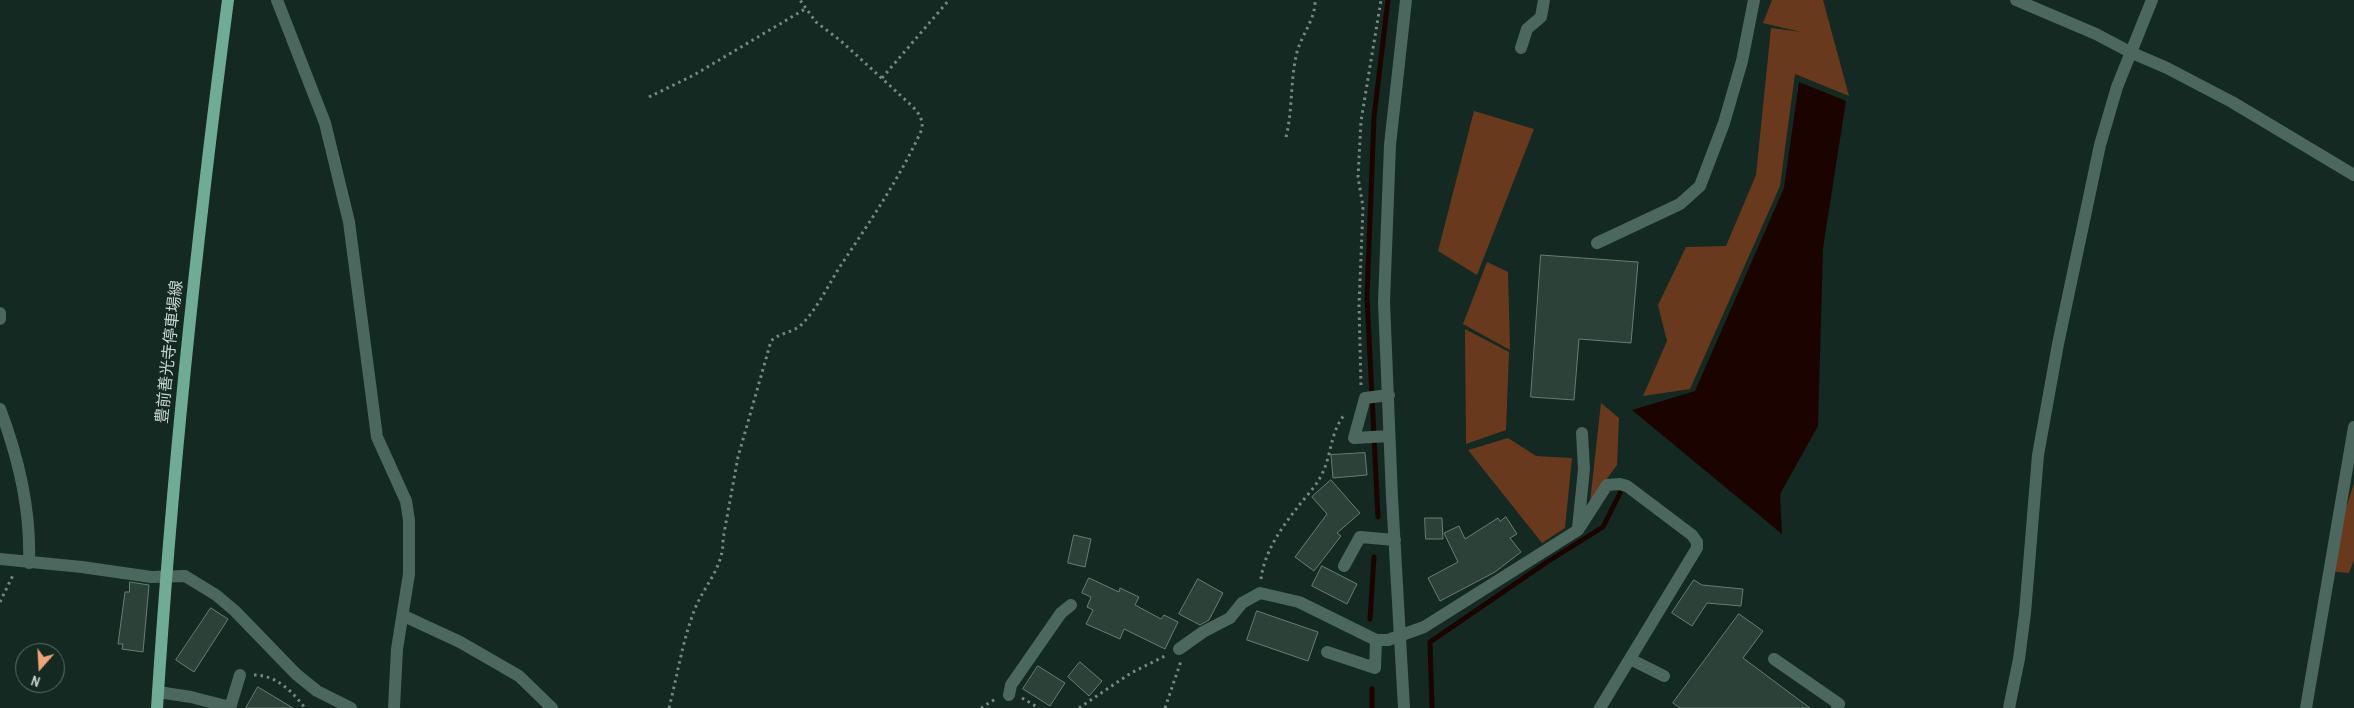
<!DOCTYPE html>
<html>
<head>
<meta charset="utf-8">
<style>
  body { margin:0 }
  #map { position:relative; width:2354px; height:708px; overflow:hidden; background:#132921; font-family:"Archivo Narrow",sans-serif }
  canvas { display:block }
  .north { position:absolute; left:15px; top:643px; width:50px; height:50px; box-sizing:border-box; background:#132921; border:1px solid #5c6e67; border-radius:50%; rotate:199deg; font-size:14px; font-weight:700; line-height:20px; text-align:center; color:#cad6d1 }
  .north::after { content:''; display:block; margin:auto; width:18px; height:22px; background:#f0a279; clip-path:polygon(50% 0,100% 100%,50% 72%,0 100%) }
</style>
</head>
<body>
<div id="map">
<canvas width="2354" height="708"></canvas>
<div class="north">N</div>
</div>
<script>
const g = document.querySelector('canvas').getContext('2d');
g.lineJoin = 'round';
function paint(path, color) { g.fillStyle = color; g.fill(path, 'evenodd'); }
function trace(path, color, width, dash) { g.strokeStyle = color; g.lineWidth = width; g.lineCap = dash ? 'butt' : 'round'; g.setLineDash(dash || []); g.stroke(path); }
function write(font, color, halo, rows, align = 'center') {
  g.font = font + ' "Archivo Narrow","Noto Sans JP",sans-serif'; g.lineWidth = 5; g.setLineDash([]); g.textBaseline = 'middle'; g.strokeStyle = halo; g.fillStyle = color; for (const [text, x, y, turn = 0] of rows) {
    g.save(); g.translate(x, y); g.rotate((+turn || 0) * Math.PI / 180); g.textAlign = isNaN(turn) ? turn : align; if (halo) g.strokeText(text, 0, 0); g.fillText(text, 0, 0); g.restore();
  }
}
paint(new Path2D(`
  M1772,0H1823L1849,96L1795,74L1780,186L1690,389L1643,396L1667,341L1658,305L1686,247L1726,246L1756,175L1771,28L1801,32L1763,23Z
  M1474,111L1534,129L1477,275L1438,251Z
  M1487,262L1508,272L1510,350L1463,324Z
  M1465,329L1509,352L1506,430L1466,444Z
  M1601,403L1619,418L1617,465L1590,502Z
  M1508,438L1536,456L1572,458L1565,528L1542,543L1468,450Z
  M2354,483V560L2349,573L2326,571Z`), '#69391e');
paint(new Path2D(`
  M1799,82L1846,101L1823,248L1818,426L1780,494L1782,534L1632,410L1695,391L1784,188Z`), '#1b0400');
trace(new Path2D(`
  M1378,517L1367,297L1374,117L1388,0
  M1370,619L1374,557
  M1372,689V708
  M1432,708L1430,642L1547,562L1603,527L1620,493`), '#1b0400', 5);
const building = new Path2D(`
  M1541,255L1638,262L1631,343L1579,339L1574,400L1531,397Z
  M1365,453L1367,475L1333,478L1331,455Z
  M1331,480L1360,513L1337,533L1341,536L1314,571L1295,557L1327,514L1312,497Z
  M1506,517L1517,534L1510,538L1521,552L1495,572L1440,601L1428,578L1458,562L1444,533L1459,526L1465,539L1498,518L1500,521Z
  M1425,518H1442L1443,539H1426Z
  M1074,535L1091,539L1085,567L1068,563Z
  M1322,566L1357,584L1347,604L1312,586Z
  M1089,578L1119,592L1120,588L1139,597L1135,605L1161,619L1164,615L1178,622L1165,649L1124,629L1120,639L1086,624L1093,610L1087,607L1091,597L1082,593Z
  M1198,579L1223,593L1209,620L1200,625L1179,614Z
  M1694,580L1702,585L1743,589L1741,606L1707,603L1692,626L1672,613Z
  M130,582L149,585L143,652L122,649L123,644H118L125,592H129Z
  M211,608L228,619L194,672L176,660Z
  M1257,611L1318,632L1308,661L1247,640Z
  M1739,614L1763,631L1743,658L1810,708H1680L1673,703Z
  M1080,662L1102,681L1089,696L1068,677Z
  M1038,666L1065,683L1050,706L1023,689Z
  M258,687L293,708H246Z`);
paint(building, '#2c4239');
trace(building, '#677e75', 1);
trace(new Path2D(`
  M882,78L949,0
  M649,97L694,75L805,9
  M1286,137C1293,109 1290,80 1297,52C1302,34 1316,18 1315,0
  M1361,385L1359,306L1363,207L1358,177L1361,121L1381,0
  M1261,579C1264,553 1281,528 1297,508C1305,497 1316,487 1322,474C1332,454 1330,432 1345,414
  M0,602L14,573
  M254,675C276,675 292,691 305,708
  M1022,698L1039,708
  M669,708C677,677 682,644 693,614C702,587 724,569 723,539L738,457L771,341C780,332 794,333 803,323C818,307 828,286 839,268C869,223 900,178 922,129C923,118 918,112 911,105L841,41L816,22L800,0
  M981,708L997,698
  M1079,708L1131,673L1167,655
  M1165,708L1181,661`), '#778882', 3, [2.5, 4]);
trace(new Path2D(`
  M277,0L325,123L349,222L377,437L406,501L409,520V574L397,649L394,708
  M2016,0L2096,34L2130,52L2167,68L2232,102L2354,175
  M1521,48L1527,29L1541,17L1544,0
  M1597,243L1680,204L1700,186L1724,123L1742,61L1754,0
  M0,313V319
  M1389,395L1365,398L1354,438L1389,436
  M0,409C19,459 31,510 29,563
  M1578,528L1584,469L1582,433
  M0,559L82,567L151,577L185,576L216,595L235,611L296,674L317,691L351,708
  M1344,566L1360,537L1395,540
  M404,616L460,642L519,676L552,708
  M1179,649L1203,632L1230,618L1242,603L1260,593L1299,602L1376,640H1388L1424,627L1578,530L1607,485L1620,484L1627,486L1692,535L1697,542V548L1600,708
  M1327,652L1375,668L1376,640
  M1630,659L1664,676
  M1774,659L1839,704L1837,708
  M158,692L191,697L230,707
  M1009,695L1011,685L1061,613L1071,605
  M230,708L240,675
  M1404,708L1392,497L1384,302L1390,145L1406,0
  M2009,708L2019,659L2025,613L2038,455L2058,344L2100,145L2117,87L2152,0
  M2306,708L2354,427`), '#4c675d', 12);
trace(new Path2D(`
  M157,708C172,471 197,235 228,0`), '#70ac95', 12);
write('16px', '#cad6d1', '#132921', [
  ["豊前善光寺停車場線",170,352,-84]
]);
</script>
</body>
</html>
